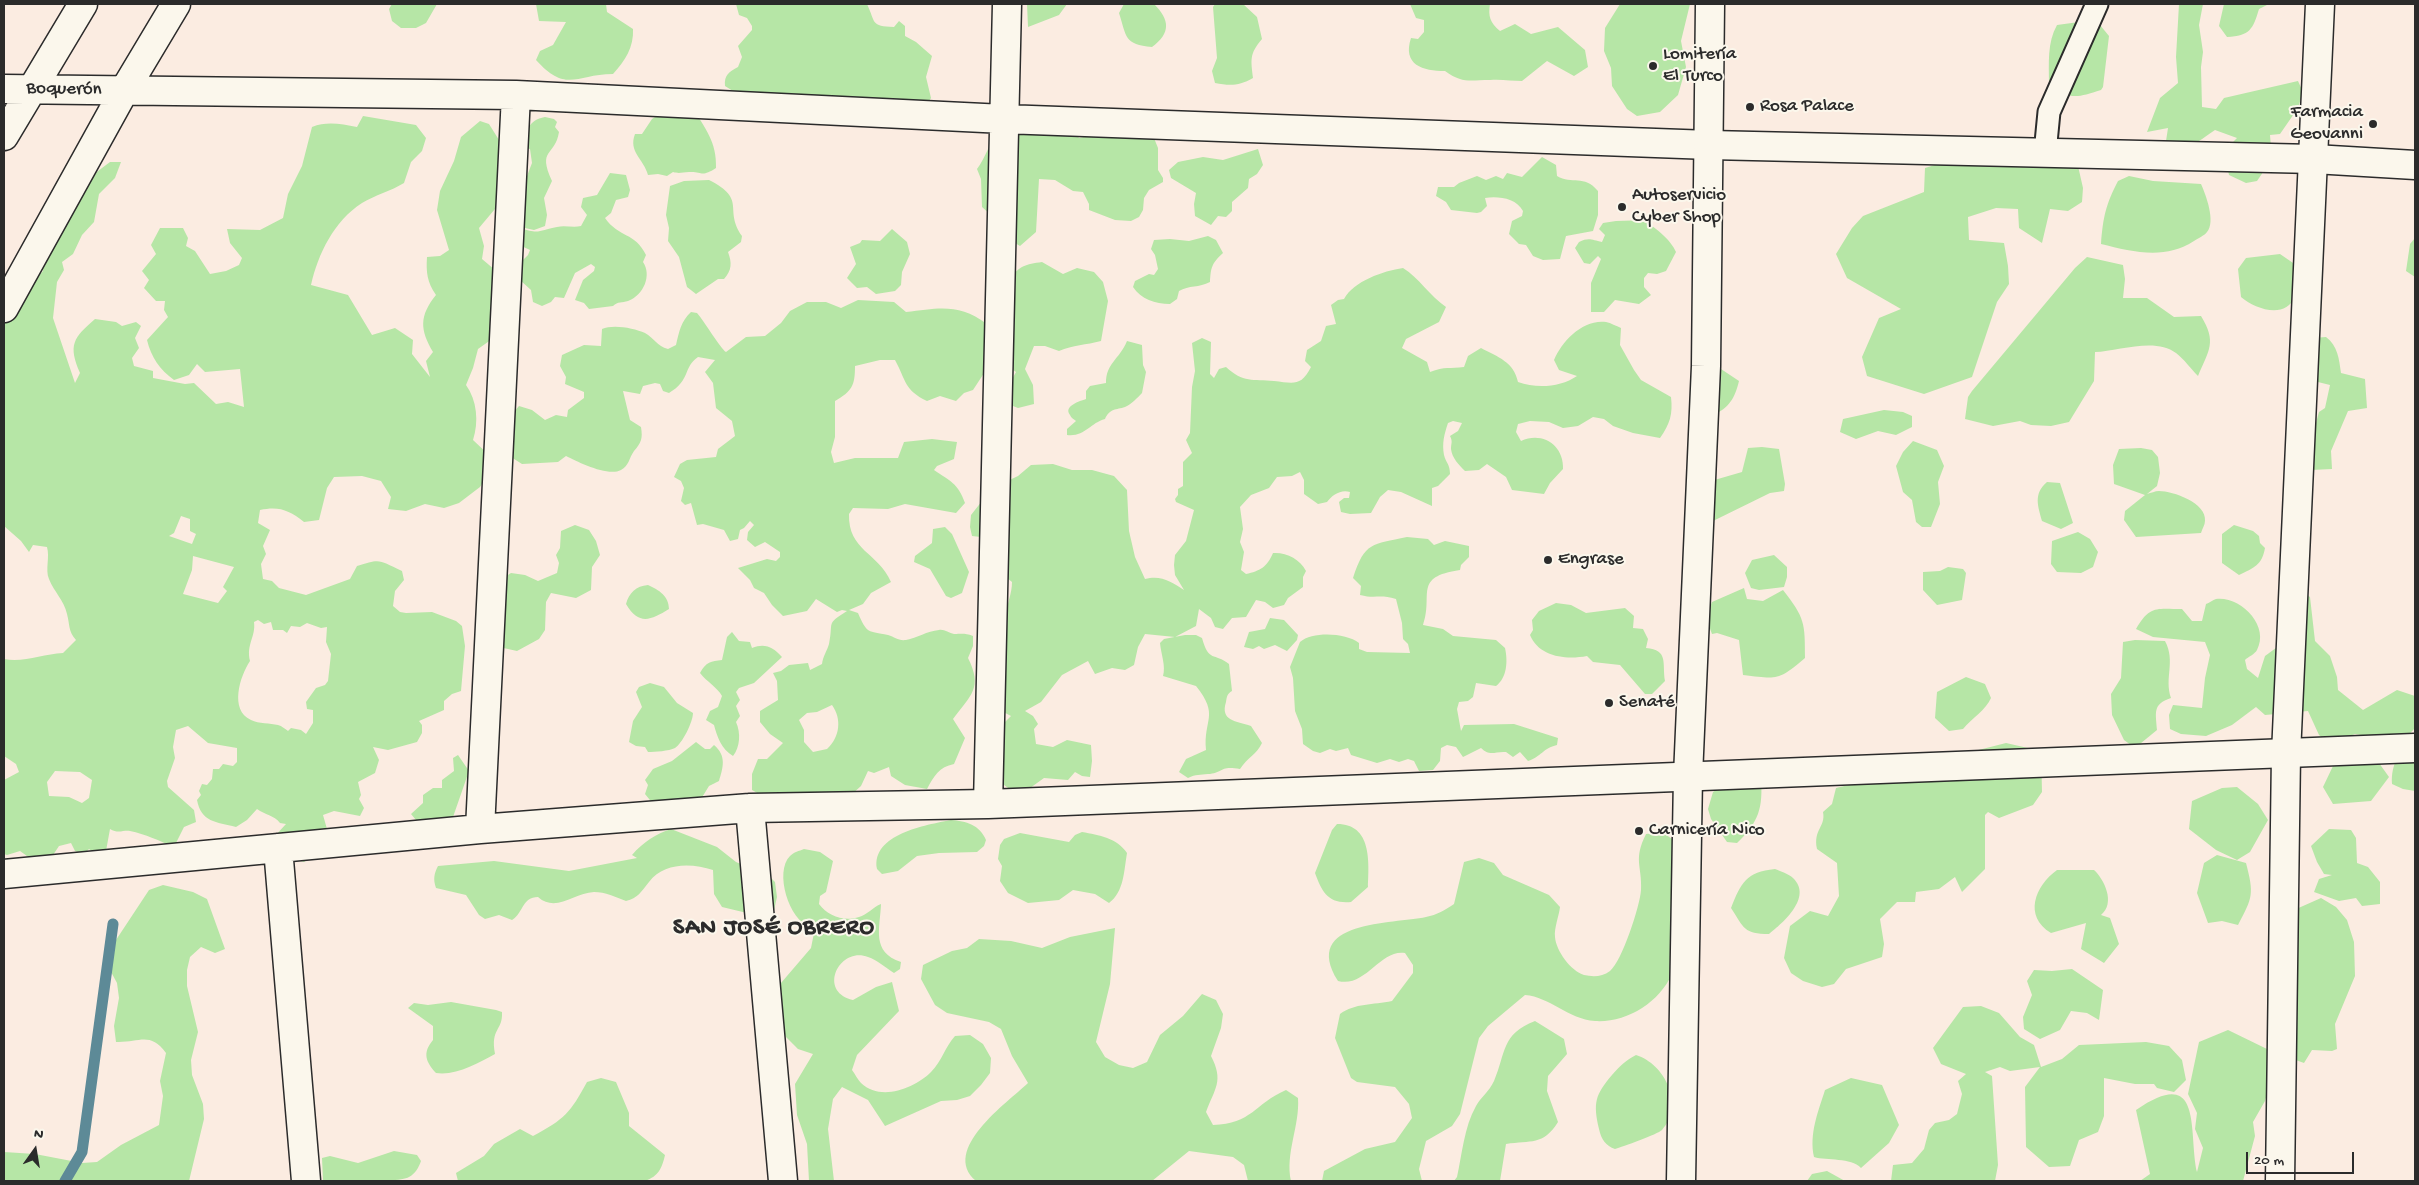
<!DOCTYPE html>
<html>
<head>
<meta charset="utf-8">
<style>
  body { margin:0 }
  #map { position:relative; width:2419px; height:1185px; overflow:hidden; background:#fbece1; font-family:"Gochi Hand",sans-serif }
  canvas { display:block }
  .frame { position:absolute; inset:0; border:5px solid #2b2b2b; pointer-events:none }
  .north { position:absolute; left:10px; top:1125px; width:50px; height:50px; -webkit-text-stroke:4px #fbf7ec; paint-order:stroke; rotate:13deg; font-size:14px; font-weight:700; line-height:20px; text-align:center; color:#2b2b2b }
  .north::after { content:''; display:block; margin:auto; width:18px; height:22px; background:#2b2b2b; clip-path:polygon(50% 0,100% 100%,50% 72%,0 100%) }
  .scale { position:absolute; left:2246px; top:1152px; width:108px; height:22px; box-sizing:border-box; border:2px solid #2b2b2b; border-top:0; padding-left:6px; font-size:15px; line-height:18px; white-space:nowrap; color:#2b2b2b; -webkit-text-stroke:4px #fbf7ec; paint-order:stroke }
</style>
</head>
<body>
<div id="map">
<canvas width="2419" height="1185"></canvas>
<div class="frame"></div>
<div class="north">N</div>
<div class="scale">20 m</div>
</div>
<script>
const g = document.querySelector('canvas').getContext('2d');
g.lineJoin = 'round';
function paint(path, color) { g.fillStyle = color; g.fill(path, 'evenodd'); }
function trace(path, color, width, dash) { g.strokeStyle = color; g.lineWidth = width; g.lineCap = dash ? 'butt' : 'round'; g.setLineDash(dash || []); g.stroke(path); }
function write(font, color, halo, rows, align = 'center') {
  g.font = font + ' "Gochi Hand",sans-serif'; g.lineWidth = 4; g.setLineDash([]); g.textBaseline = 'middle'; g.strokeStyle = halo; g.fillStyle = color; for (const [text, x, y, turn = 0] of rows) {
    g.save(); g.translate(x, y); g.rotate((+turn || 0) * Math.PI / 180); g.textAlign = isNaN(turn) ? turn : align; if (halo) g.strokeText(text, 0, 0); g.fillText(text, 0, 0); g.restore();
  }
}
paint(new Path2D(`
  M392,4H437L426,23L416,28H401L392,21L389,9Z
  M536,4H606L607,12L633,29C634,47 625,61 613,74C576,74 567,94 536,60L540,51L553,45L566,22L539,21Z
  M736,4H867C876,23 870,26 894,27L899,21L905,26V36L916,42L932,56L926,77L931,98L925,107L736,93L725,86C724,75 729,72 738,67L742,57L738,46L752,30V26L747,18L739,15Z
  M1027,4H1067L1059,15L1028,27Z
  M1124,4H1154C1170,20 1171,33 1152,47C1124,44 1127,38 1119,13Z
  M1215,4H1243L1257,17L1262,39C1249,54 1251,60 1253,78C1239,86 1230,86 1215,83L1212,71L1217,58L1213,7Z
  M1410,4H1490C1488,16 1490,23 1500,31L1515,24L1531,34L1558,27L1585,50L1588,67L1574,76L1547,61L1522,81C1512,81 1501,79 1490,80C1470,80 1463,84 1445,71C1423,71 1402,65 1411,38L1418,39L1424,32V20L1416,18Z
  M1620,4H1690L1681,41L1686,67L1678,95L1660,112L1637,116L1627,109L1612,86L1611,68L1604,51L1605,28Z
  M2179,4H2203L2199,25L2203,52L2201,67L2202,107L2216,109L2224,98L2298,81L2303,92L2298,108L2280,134L2270,135L2272,159L2257,181L2246,183L2229,175L2224,151L2237,138L2215,130C2195,144 2190,150 2166,141L2168,128L2147,132L2160,98L2178,83L2176,57Z
  M2224,4H2269L2259,9C2253,29 2250,36 2227,37L2219,26Z
  M2079,22L2100,25L2109,36L2103,87L2101,90C2076,98 2070,100 2049,84C2049,63 2047,43 2057,25Z
  M673,105L692,107C705,128 717,142 716,168C701,178 702,171 689,172C682,172 680,174 673,172L667,176L658,174L648,175C644,159 628,152 635,134H642L652,119Z
  M363,116L416,125L426,138L422,151L411,162L404,183C391,191 375,195 362,203C334,221 318,254 311,285L348,295L372,335L395,328L413,340L412,354L430,377L426,361L433,352C420,330 419,316 436,295C427,282 426,272 427,257L440,256L449,250L437,210L440,191L454,161L461,137L480,121L489,124L504,148L500,203L479,228L484,246L482,259L495,270L502,332L478,349L473,368L466,385C477,400 479,422 473,440L490,456V472L480,487L459,503L444,508L425,504L406,511L388,509L391,497L381,481L362,476L334,477L327,488L319,520L304,522C289,510 279,506 260,510L258,523L270,530L263,546L266,554L261,564L263,579L272,581L279,588L306,595L350,579L357,566C381,558 379,560 402,571L404,580L395,591L393,606L400,612L406,613L432,612L456,621L462,626L465,646L461,691L452,694L444,701V710L419,721L422,725V733L417,742L388,750L373,747L379,760L375,773L358,782L361,795L359,799L364,808L360,816L334,811L323,815L327,829L331,833L317,853L304,862L295,859L274,837L286,824L280,823C274,815 265,815 257,809L247,820L236,827C216,822 201,822 197,800L201,795L199,791L202,784L207,785L212,779L213,769H219L223,764L233,766L237,762V748L208,743L188,726L176,730L173,747L175,758L167,781L168,787L194,810L196,822L184,827L174,847C160,841 145,834 130,831C123,830 118,834 110,829L106,851L100,856L89,849L84,854L75,851L71,843L59,846L53,855L44,860L27,856L20,851L7,855L4,854V780L19,772L16,764L4,756V659C23,663 43,654 63,653L76,640C68,631 70,625 67,614C64,600 54,592 49,579C45,570 50,557 47,547L33,545L29,552L21,541L4,526V302L24,291L43,271L33,231L94,174L110,162H121L115,178L99,194L94,222L82,235L73,254L62,262L64,270L57,282L53,318L75,383L80,373C68,345 73,338 95,319L116,322L122,326L136,322L141,326L135,338L139,348L132,358L134,366L153,371V378L185,384L194,383L216,404L228,402L244,407L240,369L205,372L197,364L189,375L174,380C160,370 151,357 147,340L168,317L164,310L165,301H156L144,288L149,280L142,271L156,254L151,245L160,228H183L188,238L186,246L195,251L210,274L226,271L239,265L242,258L230,243L227,229L260,230L283,218L288,194L302,166L312,127C327,121 341,124 357,127ZM181,516L190,519V531L196,534L192,544L169,536L174,533ZM193,556L234,567L223,587L227,591L218,603L183,594L192,570ZM258,620L264,624L271,622L273,630H283L287,633L291,626L300,627L307,623L321,628L327,627L326,642L331,654L328,681L325,685L316,688L306,702L307,709L313,710V723L306,734L301,730L291,728L288,731C285,729 282,726 278,725C270,723 259,724 251,720C229,710 240,676 250,661C246,644 256,637 254,622ZM55,771L80,772L92,780L89,798L82,803L69,797L49,796L47,782Z
  M545,117L554,119L557,122L555,127L559,132C555,157 537,148 552,181L544,198L547,215L545,226L534,230L525,228L522,220L525,200L522,189L532,163L530,149L522,147C526,132 528,120 545,117Z
  M1071,127L1079,138L1088,136L1095,127L1152,133L1158,148V170L1163,178V182L1149,190L1144,198L1143,210L1139,217L1131,221L1115,220L1089,210V204L1083,192L1073,191L1055,180L1039,179L1036,232L1020,246C1002,236 998,220 982,207L981,179L977,169C986,157 989,143 998,132Z
  M1258,149L1263,165L1257,174L1249,179L1248,188L1232,202V211L1226,217L1218,216L1211,225L1195,216L1194,204L1196,193L1171,178L1169,170L1178,162L1203,157L1223,160Z
  M1977,152L2078,166L2083,188L2082,202L2068,211L2050,209L2042,243L2019,228L2018,209L1996,208L1968,217L1969,240L2004,243L2008,266L2009,284L1997,302L1972,377L1924,394L1867,376L1862,357L1879,318L1901,309L1847,278L1836,254L1852,228L1863,216L1924,192L1925,168Z
  M1542,157L1556,165L1557,176C1572,185 1584,174 1598,191V215L1593,231L1566,236L1560,259L1543,260L1533,256L1526,245L1519,244L1509,234L1512,221L1522,216L1523,211C1516,198 1498,196 1485,198L1487,206L1481,212L1477,213L1451,210L1446,202L1436,196L1438,187H1454L1459,183L1477,176L1486,180L1496,176L1503,179L1507,173L1522,177Z
  M610,173L626,175L630,190L628,197L616,200L611,213L605,218C619,238 635,232 646,255L643,262C652,275 644,295 628,301C622,303 618,301 613,306L589,309L584,303L575,300L583,280L594,271L595,267L591,264L575,273L564,298L555,297L551,302L542,306L533,302L531,290L520,280L518,265L528,255L530,250L515,243L521,228C539,235 540,230 557,227C565,225 573,228 581,226L587,215L581,207L583,198L597,195Z
  M2129,176L2153,181L2201,184C2206,195 2216,222 2207,232C2204,236 2198,238 2194,241C2165,260 2133,252 2101,244C2103,217 2106,204 2118,181Z
  M709,180C748,200 723,208 742,236L741,242L728,252C732,263 732,270 724,279H718L696,294L687,287L679,257L668,241L669,228L666,215L670,186L684,181Z
  M1616,221C1624,221 1633,220 1641,221C1653,224 1671,240 1676,252L1666,271L1657,274L1648,273L1644,278V287L1651,295L1639,304L1615,300L1604,312H1591V283L1601,259L1598,256L1590,264L1584,263L1575,248L1579,242C1589,237 1592,240 1602,242L1605,235L1599,229L1603,223Z
  M892,229L907,242L910,254L902,272L901,285L895,291L876,294L867,287L857,288L847,278L856,264L850,247L860,243L862,240L880,241Z
  M1208,236L1216,240L1223,253C1211,264 1211,268 1210,282C1199,288 1189,285 1179,291L1177,299L1170,304C1155,304 1141,299 1133,287L1135,281L1149,274L1154,275L1158,269L1155,255L1151,249L1154,240L1170,239L1189,241Z
  M2415,238V277L2406,271L2410,244Z
  M2280,254L2296,265C2296,273 2299,288 2295,296C2286,320 2255,309 2241,297L2238,269L2246,258Z
  M2087,257L2123,265L2125,279L2123,298H2147L2174,317L2201,316C2217,342 2209,350 2198,376C2191,369 2184,359 2176,353C2156,337 2118,351 2095,352L2094,381L2069,422L2051,426L2031,425L2020,421L1993,426L1965,419L1968,397L1972,391L2075,268Z
  M1042,262L1063,274L1077,268L1094,272L1103,282L1108,301L1101,341C1086,345 1073,345 1059,351L1045,346H1034L1025,369L1033,385L1034,404L1018,408L1008,404L1010,383L1016,372L1005,364L1010,280C1018,266 1026,264 1042,262Z
  M1403,268C1419,278 1430,296 1446,307L1439,322L1406,339L1402,348L1427,362L1430,372C1445,366 1450,369 1464,367L1468,356L1481,348C1498,357 1514,362 1518,382C1537,389 1561,387 1577,376L1559,370L1554,360C1562,341 1583,319 1606,322C1611,323 1616,326 1621,328L1620,345L1634,370L1641,380L1671,397C1673,414 1670,424 1660,438L1633,433L1613,426L1604,419L1593,417L1578,426L1563,428L1549,422L1530,421L1518,424L1516,432L1521,441C1543,431 1564,446 1563,469L1550,483L1544,494L1512,490L1506,477L1487,464L1479,470L1465,471C1459,465 1452,458 1451,449C1451,443 1453,442 1450,436L1458,431L1462,423L1453,421L1448,423C1444,435 1442,443 1444,455C1446,463 1450,464 1450,474L1438,486L1432,488V506L1401,492L1388,490L1380,497L1371,513L1350,514L1341,512L1339,502L1344,498H1349L1350,492C1341,489 1332,495 1327,502L1318,504L1304,494V480L1300,472L1292,476L1277,477L1269,488L1251,495L1240,507L1243,529L1240,542L1244,552L1241,570L1246,574C1260,571 1267,567 1273,553C1286,552 1300,559 1306,571L1303,577V587L1288,598L1284,605L1273,608L1265,602L1256,600L1246,617L1232,618L1223,629L1215,627L1211,618L1199,609L1196,626L1175,637L1145,634L1138,647L1134,665L1125,670L1112,668L1095,674L1088,661L1062,675L1041,702L1025,711L1033,716L1038,724L1034,729L1036,744L1053,747L1067,740L1091,745L1092,761L1090,777L1082,776L1075,772L1068,780L1044,778L1019,796L1000,782L999,747L1004,740L1005,722L1011,716L990,705L977,646L979,636L1006,615C1007,603 1012,594 1012,582L1002,574L981,537L972,536L970,527L971,515L982,501L995,487L1018,476L1031,465L1053,464L1072,470H1092L1114,476L1127,490L1129,531L1135,557L1145,579C1162,575 1171,582 1184,590L1175,575L1174,565L1175,555L1186,541L1194,510L1176,502L1175,499L1178,495V489L1183,486V462L1192,453L1186,440L1190,433L1192,387L1195,371L1192,343L1202,338L1211,342L1210,374L1214,378L1219,369L1226,367C1243,383 1253,379 1274,381C1293,383 1301,387 1311,367L1305,361L1307,350L1321,341L1326,326L1336,324L1331,305L1338,300L1344,299C1354,281 1383,271 1403,268Z
  M858,300L894,302L906,312C939,308 959,303 987,324L992,361L973,390L964,393L956,401L940,396L927,401C904,390 906,380 895,360H880L855,366C855,386 852,391 835,401V437L831,452L834,463L855,458H898L904,442L932,439L957,442L954,459L937,466L934,470C950,481 958,483 965,503L956,513L905,504L888,509L853,508L849,514C848,551 878,552 891,582L871,593L863,604L849,610L858,613C867,634 868,631 888,635C895,637 898,641 906,640C917,638 927,631 939,630C944,629 949,633 954,634C962,634 965,633 973,636V646L968,658C983,688 971,695 953,719L965,738L954,764C939,767 934,776 927,789L905,785L891,776L889,767L874,773L868,771L861,786L851,795L771,797L769,794H759L752,790V774L758,759H767L783,743L770,734L760,722V711L778,700L777,681L773,673L781,671L789,665L808,663L810,670L822,664C823,656 827,651 829,644C834,621 825,625 847,611L842,610L837,612L816,599L807,611L783,616L772,605L764,593L754,588L750,580L738,568L767,559L776,561L780,557V552L765,542L755,547L747,540L748,532L754,525L750,521L744,528L740,530L738,539L730,541L724,530L703,524L697,525L691,503L685,505L681,501L684,488L681,481L674,477L680,464L687,460L716,457L718,449L735,436L732,421L716,408L713,383L705,372L715,360L698,357C683,367 691,380 669,393L663,391L660,384L655,383L643,386L640,394L623,391L630,420L641,427C643,439 641,443 634,451C629,458 629,466 621,470C608,477 578,462 566,456L558,462L522,464L511,457C514,439 505,421 519,406L532,410L545,420L556,415L567,417L568,410L584,398V392L565,384L566,377L560,366L562,355L584,345L601,346L602,329C613,324 634,328 645,333C654,338 657,346 668,349L676,345C679,332 681,321 691,312L697,313C704,321 721,349 726,352L746,337L765,336L781,323L790,311L807,302H826L841,308ZM832,705C842,719 840,737 827,749L813,752L804,742V730L799,720L807,713L817,712Z
  M2326,337C2338,346 2339,359 2341,373L2365,379L2367,408L2348,411L2331,451L2332,469L2311,470L2313,434L2319,412L2325,408L2330,385L2310,380L2313,338Z
  M1127,341L1142,345L1143,365L1146,372L1142,393C1137,398 1132,404 1125,407C1116,410 1110,408 1105,419C1090,423 1085,437 1067,435V429L1076,421C1074,419 1071,418 1070,415C1063,406 1080,401 1086,399V391L1090,386L1106,383C1106,363 1119,360 1127,341Z
  M1715,365L1739,381C1735,398 1729,408 1713,415Z
  M1884,410L1903,412L1912,416V427L1896,435L1878,431L1856,439L1840,432L1843,419Z
  M1913,441L1937,450L1944,466L1938,482L1940,504L1931,527H1922L1916,522L1912,500L1903,492L1896,466L1903,452Z
  M1762,447L1779,449L1785,484L1784,491L1770,493L1713,521L1707,514L1711,481L1742,472L1748,448Z
  M2141,448L2152,450L2158,457L2160,473L2157,486L2147,494C2151,493 2155,491 2159,491C2173,491 2207,503 2205,521C2205,525 2202,529 2201,533L2136,537L2124,520L2125,511L2145,495L2114,484L2113,465L2119,449Z
  M2047,482L2060,483L2073,523L2061,529L2042,521C2038,506 2033,494 2047,482Z
  M575,525L589,530L596,541L600,555L592,567L591,590L576,598L551,593L546,602L545,630L539,639L517,651L499,647L497,619L505,605L501,598L503,578L511,573L525,575L538,581L557,573L559,563L556,555L560,548L561,531Z
  M2234,525L2253,531L2259,536L2260,543L2265,548C2262,565 2254,568 2239,575L2222,563V534Z
  M945,527L952,534L969,572L962,593L951,598L946,596L930,569L914,562L915,556L932,543L933,529Z
  M2078,532L2090,539L2098,552L2093,567L2081,573L2057,572L2051,564L2052,541Z
  M1407,537L1428,539L1434,545L1445,541L1469,546V557L1461,565L1460,570C1412,577 1434,595 1423,625L1443,629L1453,636L1496,640L1505,648C1508,661 1507,678 1496,686L1476,683L1473,697L1468,701L1459,702L1457,709L1461,731L1464,725L1514,724L1558,738L1557,745C1543,748 1541,757 1528,761L1520,752L1513,757L1506,752C1495,751 1490,757 1481,748L1463,757L1456,747L1447,745L1441,748L1440,761L1433,770L1419,771L1414,761L1408,759L1399,762L1390,759L1377,763L1351,755L1348,748L1336,751L1330,749L1320,753L1313,751L1303,744L1302,729L1295,711L1293,678L1290,667L1300,642C1313,631 1346,633 1359,643V649L1367,652L1410,653L1408,644L1403,639L1402,623L1396,599C1380,594 1375,599 1360,595L1361,586L1353,578C1365,541 1372,545 1407,537Z
  M1774,555L1787,567V577L1784,587L1759,590L1751,588L1745,573L1752,560Z
  M1948,567L1963,569L1966,573L1962,600L1937,605L1923,590V572L1940,571Z
  M648,585C659,590 669,596 669,609C651,620 639,626 626,604C629,593 636,586 648,585Z
  M1744,588L1747,599L1763,601L1783,590C1805,618 1805,623 1805,658C1778,681 1778,679 1743,675L1739,640L1717,633L1712,634L1706,618L1712,602Z
  M2303,592L2310,597L2315,641L2330,656L2337,677L2338,690L2363,710L2397,690L2415,696V728L2402,742L2355,734L2336,741L2324,739L2319,735L2308,711L2265,715L2256,707L2232,725L2206,736L2181,734L2170,729L2169,715L2173,705L2202,708L2205,678L2210,655L2205,642L2153,637L2136,629C2150,605 2156,609 2182,609L2192,621H2202L2206,604C2209,603 2213,600 2216,599C2241,596 2270,626 2257,650C2255,654 2248,657 2245,660L2247,669L2258,678L2265,656L2280,645Z
  M1556,603L1571,605L1586,613L1625,608L1634,616L1633,628L1643,629L1648,639L1646,648C1669,650 1662,663 1665,681L1652,694H1645L1620,665L1593,662L1587,656C1566,660 1539,657 1530,635L1533,630L1532,620L1539,611Z
  M1270,618L1284,620L1298,635L1297,640L1287,651L1275,645L1264,649L1259,646L1253,649L1244,647L1249,632L1265,629Z
  M732,632L739,641L750,642L752,648C765,643 773,647 782,657L754,683L739,688L736,692L740,700L736,706L740,716L736,722C741,733 740,747 733,756C721,749 717,736 714,725L706,720L710,711L718,707L722,696C717,687 707,682 700,673C706,662 711,661 722,660L727,637Z
  M1185,635H1196L1202,638C1209,663 1214,652 1229,664L1232,691C1227,694 1227,696 1226,702C1220,721 1236,721 1251,726L1262,743C1257,754 1247,758 1240,769C1219,765 1224,773 1208,774C1200,775 1196,774 1188,778L1179,772L1186,759L1206,750C1203,719 1220,716 1196,686L1163,676C1166,666 1161,654 1160,643L1164,639Z
  M2135,640L2165,641C2176,662 2164,677 2171,698C2152,704 2156,713 2157,730L2135,748L2124,740L2112,715L2111,694L2121,678L2123,642Z
  M1966,677L1985,684L1991,698C1986,710 1972,718 1963,729L1949,731L1935,718L1937,692Z
  M650,683L664,687L677,703L693,713C693,722 682,744 675,748C669,751 655,752 648,752L645,747L636,746L629,742L633,721L642,707L636,692L639,687Z
  M696,742L705,749H710L714,745C727,756 723,768 719,781L709,786L701,799L689,803L687,798L682,802L654,805L645,794L648,785L645,780L653,769L672,761Z
  M2006,743L2041,751L2042,792L2033,805L1999,818L1988,812L1985,815V869L1962,892L1955,877L1939,889L1916,892L1915,902H1897L1880,919L1884,944L1882,957L1846,969L1834,984L1822,987L1803,981L1791,973L1784,958L1790,926L1810,911L1828,916L1839,896L1837,863L1817,849C1813,829 1826,827 1823,812L1832,804L1836,788L1890,775L1900,783L1907,774L1936,752L1955,756Z
  M2415,743V791L2403,789L2392,784C2391,765 2398,751 2415,743Z
  M458,755L469,771L453,817L436,826L426,820H416L411,814L423,803V795L433,788H442V780L454,771L453,758Z
  M2379,763L2389,777L2371,801L2333,804L2323,787L2333,766Z
  M1761,778C1763,808 1759,822 1737,843L1727,842L1711,819L1708,809L1713,792L1726,784Z
  M2237,787L2258,804L2268,820L2250,852L2237,860L2216,850L2189,829L2192,801L2222,788Z
  M951,820C966,821 980,825 986,840L984,846L977,852L939,853L917,856L898,871L882,874L877,869C871,834 926,825 951,820Z
  M1337,824C1372,824 1369,862 1368,887L1351,902C1328,904 1322,892 1315,873L1332,830Z
  M671,829L717,847L736,862L769,876L775,882L777,897L772,919L722,907L714,894L713,870C692,863 664,862 649,882C641,892 638,898 626,901C616,897 605,892 594,892C574,893 556,913 538,897C522,897 524,912 512,920L499,915L485,919L479,915L466,895L436,888C433,879 434,874 438,866L494,861L569,871L637,858L632,855C643,842 656,834 671,829Z
  M2329,829L2351,830L2356,838L2357,863L2368,867L2380,882V904L2362,906L2356,898L2339,901L2314,892L2319,879L2332,875L2324,874L2317,862L2311,846Z
  M1082,832C1099,835 1117,838 1127,853C1124,871 1124,892 1109,903L1095,894L1073,890L1059,900L1028,903L1008,893L1000,881L1002,866L998,859L1000,845L1004,839L1020,833L1069,842L1075,835Z
  M1662,832L1675,841C1674,876 1673,910 1673,944C1673,953 1675,967 1672,974C1659,1003 1626,1023 1595,1021C1568,1019 1550,997 1525,995L1488,1026L1479,1038L1460,1114L1452,1126L1426,1141L1419,1169L1422,1181H1322L1324,1171L1365,1149L1395,1142L1412,1118L1409,1104L1395,1087L1357,1082L1351,1078L1335,1038L1340,1014C1355,1003 1373,1005 1392,1001L1413,973V965L1405,953C1380,949 1366,988 1338,981C1300,920 1393,924 1426,917C1437,915 1445,910 1454,904L1464,862L1479,858L1494,863L1503,875L1549,895L1560,907C1559,916 1554,928 1555,937C1556,951 1571,971 1584,975C1593,977 1602,977 1610,971C1622,961 1640,906 1641,890C1642,865 1633,860 1646,834Z
  M804,849L820,852L833,861L826,892L820,896L819,904C828,916 844,922 859,917C867,915 873,907 881,904C880,929 871,952 901,962L900,969L894,973C886,968 877,960 868,957C839,946 817,992 853,1000L876,987L892,982L899,1011L857,1055L852,1070C855,1074 858,1080 861,1083C881,1102 915,1088 931,1072C942,1061 945,1047 955,1036L970,1035L983,1044L991,1058L990,1073L981,1085L970,1096L957,1100L941,1101L885,1126L868,1100L842,1087L833,1099L828,1129L834,1181H809L807,1144L797,1115L795,1084L813,1054L798,1049L786,1037L778,1023V992L781,983L811,948L814,933L810,927C789,920 774,872 790,856C794,852 799,851 804,849Z
  M2217,855L2246,863C2254,894 2253,897 2238,925L2222,921L2208,923L2197,893L2204,863Z
  M1775,869C1780,871 1789,874 1793,878C1813,897 1783,923 1769,934C1744,934 1744,928 1731,908C1741,883 1746,872 1775,869Z
  M2057,870H2094C2104,879 2116,903 2101,915L2110,918L2119,944L2104,963L2081,949L2086,923L2051,933C2023,916 2035,886 2057,870Z
  M163,885L193,892L207,899L225,949L215,953L201,947L190,957L187,970V986L198,1032L191,1060L192,1075L203,1104L204,1119L189,1181H4V1152L35,1154L82,1163L97,1162L121,1145L159,1125L163,1096L160,1081L166,1053C150,1031 139,1043 116,1042L114,1026L119,998L117,983L110,970L108,956L114,943L149,890Z
  M2321,898L2336,907L2347,920L2354,942L2355,976L2335,1024L2337,1049L2332,1051L2312,1050L2304,1063L2293,1059L2294,910Z
  M1115,928L1110,984L1096,1042L1105,1057L1119,1065L1133,1068L1147,1062L1160,1035L1183,1016L1202,994L1216,1000L1223,1014L1221,1028L1211,1056C1224,1081 1215,1088 1206,1112L1213,1125C1252,1124 1254,1104 1286,1090L1298,1098C1300,1126 1285,1153 1291,1181H1248L1244,1165L1233,1157L1189,1151L1152,1181H976C940,1150 1007,1103 1028,1083L1012,1056L1001,1029L989,1022L947,1013L935,1005L921,979L923,965L952,951L967,948L979,939L1011,941L1042,948L1070,937Z
  M2072,969L2103,990L2099,1020L2087,1013L2071,1011L2060,1030L2040,1039L2024,1029L2023,1017L2032,995L2027,981L2034,970L2052,971Z
  M451,1002L496,1010L502,1012C503,1031 490,1028 495,1054C478,1063 456,1076 436,1073C426,1062 422,1053 433,1040V1026L408,1008L414,1003L428,1005Z
  M1981,1006L1999,1013L2020,1037L2034,1045L2041,1067L2062,1059L2079,1045L2146,1042L2169,1046L2182,1060L2186,1080L2174,1092L2157,1088L2154,1084H2135L2104,1078V1116L2098,1132L2079,1140L2070,1166L2049,1167L2026,1147L2025,1087L2040,1067L2010,1071L2000,1067L1985,1072L1992,1076L1998,1165L1995,1181H1891L1893,1165L1912,1163L1924,1149L1929,1130L1935,1123L1949,1120L1957,1114L1962,1094L1958,1081L1966,1074L1941,1064L1933,1048L1963,1007Z
  M1535,1021L1564,1039L1567,1054L1548,1076L1547,1091L1558,1122C1543,1146 1531,1140 1506,1144L1500,1181H1454L1457,1177C1462,1155 1464,1127 1476,1106C1481,1097 1489,1092 1494,1081C1506,1053 1501,1034 1535,1021Z
  M2228,1030L2267,1049L2277,1061L2265,1101L2253,1122L2255,1136L2243,1181H2140L2150,1174L2136,1110C2204,1063 2188,1132 2197,1172L2203,1148L2195,1129L2197,1113L2188,1094L2199,1042Z
  M1636,1055C1665,1064 1685,1105 1662,1130C1658,1134 1622,1147 1615,1149C1606,1146 1601,1139 1599,1129C1593,1103 1595,1095 1612,1075C1620,1066 1626,1060 1636,1055Z
  M601,1078L616,1082L629,1113V1126L665,1155C662,1168 659,1176 645,1181H458L456,1173L484,1156L494,1144L520,1129L533,1136C565,1119 570,1113 587,1082Z
  M1851,1078L1882,1085L1899,1125L1889,1143L1861,1168C1851,1157 1827,1161 1814,1157C1809,1134 1818,1112 1825,1090Z
  M394,1151L417,1155L421,1161C419,1167 415,1174 409,1177C398,1183 336,1183 323,1180L322,1158L330,1156L358,1163Z
  M1827,1171L1845,1181H1807L1812,1174Z`), '#b6e6a6');
trace(new Path2D(`
  M65,1181L82,1152L113,924`), '#5d8a97', 11);
const lane = new Path2D(`
  M2045,153L2049,112L2097,4`);
const street = new Path2D(`
  M4,89L516,95L1004,119L1710,145L2314,159L2415,165
  M4,136L83,4
  M4,308L124,91L176,4
  M988,804L1007,4
  M750,808L783,1181
  M480,829L516,95
  M278,848L306,1181
  M4,874L480,829L750,808L988,804L2415,748`);
const secondary = new Path2D(`
  M1681,1181L1688,776L1706,366L1710,4
  M2280,1181L2286,754L2320,4`);
trace(lane, '#2b2b2b', 25);
trace(street, '#2b2b2b', 31);
trace(secondary, '#2b2b2b', 31);
trace(lane, '#fbf7ec', 21);
trace(street, '#fbf7ec', 28);
trace(secondary, '#fbf7ec', 28);
for (const [x, y, r, color] of [
  [1653,66,5,"#2b2b2b"],
  [1750,107,5,"#2b2b2b"],
  [2373,124,5,"#2b2b2b"],
  [1622,207,5,"#2b2b2b"],
  [1548,560,5,"#2b2b2b"],
  [1609,703,5,"#2b2b2b"],
  [1639,831,5,"#2b2b2b"]
]) { const dot = new Path2D(); dot.arc(x, y, r, 0, 2 * Math.PI); g.fillStyle = color; g.fill(dot); trace(dot, '#fbf7ec', 2); }
write('19px', '#2b2b2b', '#fbf7ec', [
  ["Lomitería",1663,55],
  ["El Turco",1663,77],
  ["Rosa Palace",1760,107],
  ["Farmacia",2363,113,"right"],
  ["Geovanni",2363,135,"right"],
  ["Autoservicio",1632,196],
  ["Cyber Shop",1632,218],
  ["Engrase",1558,560],
  ["Senaté",1619,703],
  ["Carnicería Nico",1649,831]
], 'left');
write('19px', '#2b2b2b', '#fbf7ec', [
  ["Boquerón",64,90,1]
]);
g.letterSpacing = '1px';
write('bold 24px', '#2b2b2b', '#fbf7ec', [
  ["SAN JOSÉ OBRERO",774,929]
]);
g.letterSpacing = '0px';
</script>
</body>
</html>
